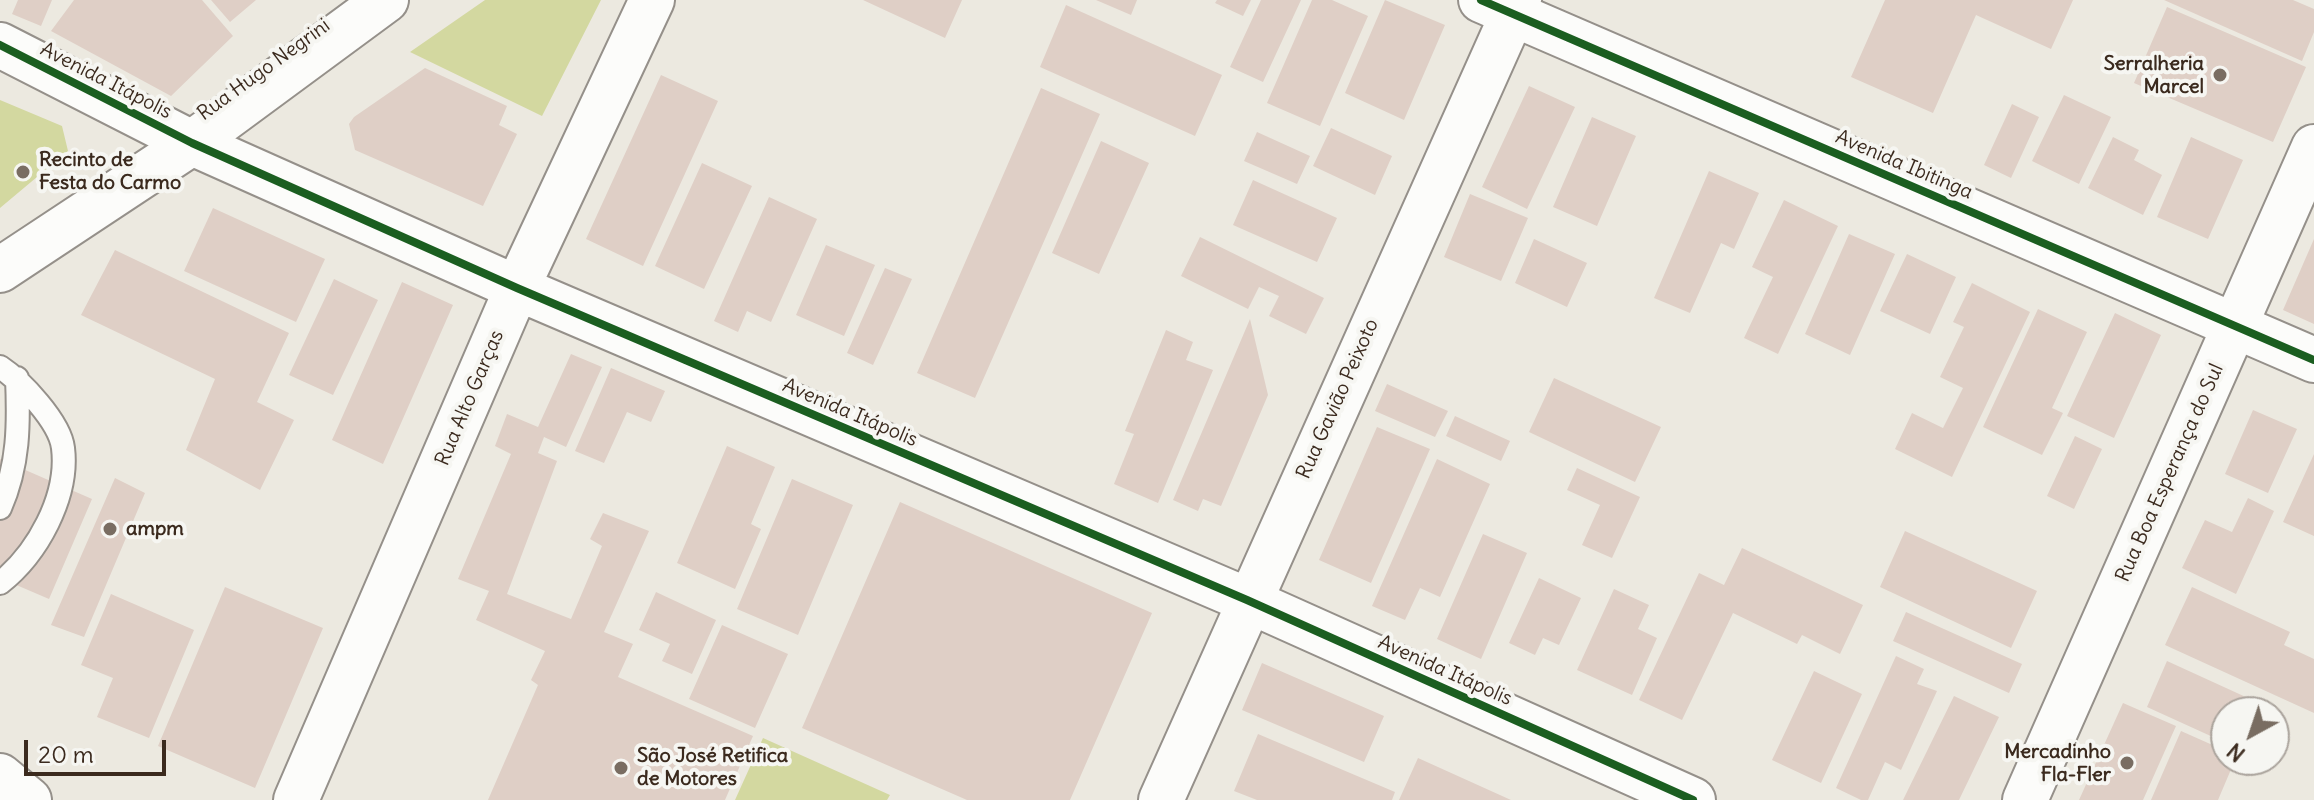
<!DOCTYPE html>
<html>
<head>
<meta charset="utf-8">
<style>
  body { margin:0 }
  #map { position:relative; width:2314px; height:800px; overflow:hidden; background:#ece9e0; font-family:Delius,sans-serif }
  canvas { display:block }
  .north { position:absolute; left:2210px; top:696px; width:80px; height:80px; box-sizing:border-box; background:#f6f6f2; border:2px solid #aba49d; border-radius:50%; rotate:220deg; font-size:22px; font-weight:700; line-height:32px; text-align:center; color:#3b2a1e }
  .north::after { content:''; display:block; margin:auto; width:28px; height:36px; background:#796d62; clip-path:polygon(50% 0,100% 100%,50% 72%,0 100%) }
  .scale { position:absolute; left:24px; top:740px; width:142px; height:36px; box-sizing:border-box; border:4px solid #3b2a1e; border-top:0; padding-left:10px; font-size:24px; line-height:28px; white-space:nowrap; color:#3b2a1e; -webkit-text-stroke:6px #f6f6f2; paint-order:stroke }
</style>
</head>
<body>
<div id="map">
<canvas width="2314" height="800"></canvas>
<div class="north">N</div>
<div class="scale">20 m</div>
</div>
<script>
const g = document.querySelector('canvas').getContext('2d');
g.lineJoin = 'round';
function paint(path, color) { g.fillStyle = color; g.fill(path, 'evenodd'); }
function trace(path, color, width, dash) { g.strokeStyle = color; g.lineWidth = width; g.lineCap = dash ? 'butt' : 'round'; g.setLineDash(dash || []); g.stroke(path); }
function write(font, color, halo, rows, align = 'center') {
  g.font = font + ' Delius,sans-serif'; g.lineWidth = 8; g.setLineDash([]); g.textBaseline = 'middle'; g.strokeStyle = halo; g.fillStyle = color; for (const [text, x, y, turn = 0] of rows) {
    g.save(); g.translate(x, y); g.rotate((+turn || 0) * Math.PI / 180); g.textAlign = isNaN(turn) ? turn : align; if (halo) g.strokeText(text, 0, 0); g.fillText(text, 0, 0); g.restore();
  }
}
paint(new Path2D(`
  M485,0H601L542,116L410,52Z
  M0,100L62,126L68,151L0,208Z
  M763,738L890,795L887,800H735Z`), '#d3d8a0');
paint(new Path2D(`
  M18,0H52L41,26L12,14Z
  M74,0H202L233,36L171,96L51,31Z
  M211,0H256L230,22Z
  M863,0H962L945,38Z
  M1096,0H1137L1131,15Z
  M1217,0H1251L1243,16L1215,3Z
  M1261,0H1301L1263,82L1230,67Z
  M1312,0H1332L1368,16L1320,126L1267,103Z
  M1385,0L1445,25L1404,120L1345,93Z
  M1885,0H2073L2051,49L1976,15L1933,113L1851,77Z
  M2164,0H2293L2314,9V32L2302,61Z
  M1066,5L1222,75L1195,136L1040,67Z
  M2167,7L2306,67L2273,142L2134,83Z
  M425,68L507,106L499,125L517,134L483,206L355,150L349,124L354,117Z
  M661,75L718,101L643,266L586,239Z
  M1529,86L1575,107L1527,209L1482,187Z
  M1041,88L1100,114L975,398L917,373Z
  M2064,95L2111,117L2079,184L2032,161Z
  M2012,104L2039,117L2011,178L1984,165Z
  M1592,117L1636,136L1597,226L1553,207Z
  M1331,128L1392,156L1375,195L1313,166Z
  M1257,132L1310,156L1297,184L1244,161Z
  M2113,137L2139,150L2134,160L2162,175L2143,215L2088,188Z
  M2191,137L2243,160L2208,239L2157,217Z
  M1101,141L1149,163L1099,274L1052,253Z
  M702,163L752,186L704,289L655,266Z
  M1709,171L1759,193L1734,249L1721,243L1690,313L1654,298Z
  M1253,180L1337,218L1317,262L1233,225Z
  M1470,194L1528,218L1501,281L1444,257Z
  M769,197L817,219L771,322L747,311L738,332L714,321Z
  M1784,200L1838,226L1778,354L1744,338L1773,277L1752,267Z
  M213,208L325,259L296,322L184,271Z
  M1849,234L1895,254L1850,355L1805,334Z
  M1200,237L1324,298L1306,334L1269,316L1279,296L1259,287L1248,309L1181,276Z
  M1534,239L1587,263L1567,307L1515,283Z
  M2314,239V324L2283,310Z
  M826,245L875,265L844,336L796,315Z
  M115,250L289,333L257,402L294,420L260,490L186,450L215,379L81,315Z
  M1907,254L1956,277L1930,334L1880,311Z
  M885,268L912,279L873,365L847,353Z
  M334,279L378,300L333,395L289,375Z
  M402,282L453,305L383,464L332,440Z
  M1972,283L2030,312L1952,477L1895,449L1912,413L1943,428L1963,388L1940,377L1964,327L1953,322Z
  M2038,309L2087,332L2052,408L2063,413L2042,455L1983,427Z
  M2115,313L2161,335L2114,438L2067,416Z
  M1250,319L1268,395L1221,506L1203,499L1198,511L1173,500Z
  M1166,330L1193,342L1186,360L1213,370L1158,503L1114,484L1134,434L1125,431Z
  M571,354L602,367L566,447L544,437L538,453L557,461L507,594L571,619L602,546L590,539L603,513L649,531L604,632L633,644L618,677L753,736L725,800H488L538,685L531,680L545,651L476,620L489,591L458,579L511,454L495,446L507,414L538,427Z
  M611,368L665,391L651,422L627,412L604,463L575,451Z
  M1554,378L1661,427L1635,482L1529,432Z
  M1387,384L1448,411L1435,437L1375,411Z
  M2253,410L2297,429L2268,493L2225,474Z
  M1455,416L1510,441L1501,461L1446,436Z
  M1377,427L1430,449L1371,583L1319,560Z
  M2075,436L2102,449L2074,509L2047,496Z
  M727,446L775,467L751,524L761,529L735,589L677,563Z
  M2314,454V536L2283,522Z
  M0,459L92,499L49,599L0,578Z
  M1437,459L1490,484L1440,597L1420,588L1405,620L1372,606Z
  M1577,468L1640,497L1612,558L1582,545L1600,505L1567,490Z
  M115,478L145,493L84,637L51,625Z
  M792,479L853,505L798,635L737,609Z
  M2248,498L2274,511L2236,594L2182,568L2205,520L2232,532Z
  M900,502L1152,613L1070,800H967L802,728Z
  M1905,531L2037,591L2011,648L1880,587Z
  M1483,534L1527,553L1481,659L1437,639Z
  M1742,548L1863,605L1840,654L1802,635L1797,644L1733,613L1682,720L1639,700L1699,573L1724,585Z
  M1539,578L1581,598L1559,645L1543,638L1535,655L1509,643Z
  M225,587L323,628L255,788L158,746Z
  M2192,587L2290,632L2284,645L2314,659V713L2165,645Z
  M1614,589L1649,605L1638,629L1657,638L1632,695L1577,670Z
  M656,592L716,620L692,674L662,661L670,644L639,630Z
  M111,594L194,630L149,738L97,717L113,678L81,665Z
  M1906,612L2022,664L2009,693L1893,641Z
  M722,625L788,654L755,728L689,699Z
  M1896,656L1924,669L1917,684L1937,691L1901,770L1885,762L1868,800H1861L1836,788Z
  M2167,661L2272,709L2270,712H2226V743L2147,707Z
  M1262,663L1384,716L1364,762L1242,710Z
  M1814,671L1862,694L1821,783L1772,760Z
  M1954,696L1999,717L1959,800H1903Z
  M2123,703L2176,726L2143,800H2079Z
  M2181,731L2226,751V760H2235L2218,800H2151Z
  M1258,734L1395,792L1392,800H1257L1234,791Z
  M1418,758L1511,800H1399Z`), '#dfcfc6');
const lane = new Path2D(`
  M0,367C21,381 60,422 63,448C69,497 37,554 0,583
  M0,508C19,465 19,424 17,378`);
const street = new Path2D(`
  M1481,0L2314,360
  M0,45L192,143L517,288L1247,600L1693,800
  M296,800L517,288L652,0
  M1161,800L1519,0
  M2025,800L2314,147`);
const secondary = new Path2D(`
  M0,270L192,143L386,0
  M0,776L29,800`);
trace(lane, '#95908a', 26);
trace(street, '#95908a', 48);
trace(secondary, '#95908a', 48);
trace(lane, '#fcfcfa', 22);
trace(street, '#fcfcfa', 44);
trace(secondary, '#fcfcfa', 44);
trace(new Path2D(`
  M1481,0L2314,360
  M0,45L192,143L517,288L1247,600L1693,800`), '#1b5e20', 8);
for (const [x, y, r, color] of [
  [2220,75,8,"#796d62"],
  [23,172,8,"#796d62"],
  [110,529,8,"#796d62"],
  [2127,763,8,"#796d62"],
  [621,768,8,"#796d62"]
]) { const dot = new Path2D(); dot.arc(x, y, r, 0, 2 * Math.PI); g.fillStyle = color; g.fill(dot); trace(dot, '#f6f6f2', 3); }
write('bold 20px', '#3b2a1e', '#f6f6f2', [
  ["Serralheria",2204,64,"right"],
  ["Marcel",2204,87,"right"],
  ["Recinto de",39,160],
  ["Festa do Carmo",39,183],
  ["ampm",126,529],
  ["Mercadinho",2111,752,"right"],
  ["Fla-Fler",2111,775,"right"],
  ["São José Retifica",637,756],
  ["de Motores",637,779]
], 'left');
write('20px', '#3b2a1e', '#f6f6f2', [
  ["Rua Hugo Negrini",264,70,-36],
  ["Avenida Itápolis",106,81,27],
  ["Avenida Ibitinga",1904,165,23],
  ["Rua Alto Garças",470,398,-67],
  ["Rua Gavião Peixoto",1338,399,-66],
  ["Avenida Itápolis",850,413,23],
  ["Rua Boa Esperança do Sul",2170,473,-66],
  ["Avenida Itápolis",1445,671,24]
]);
</script>
</body>
</html>
